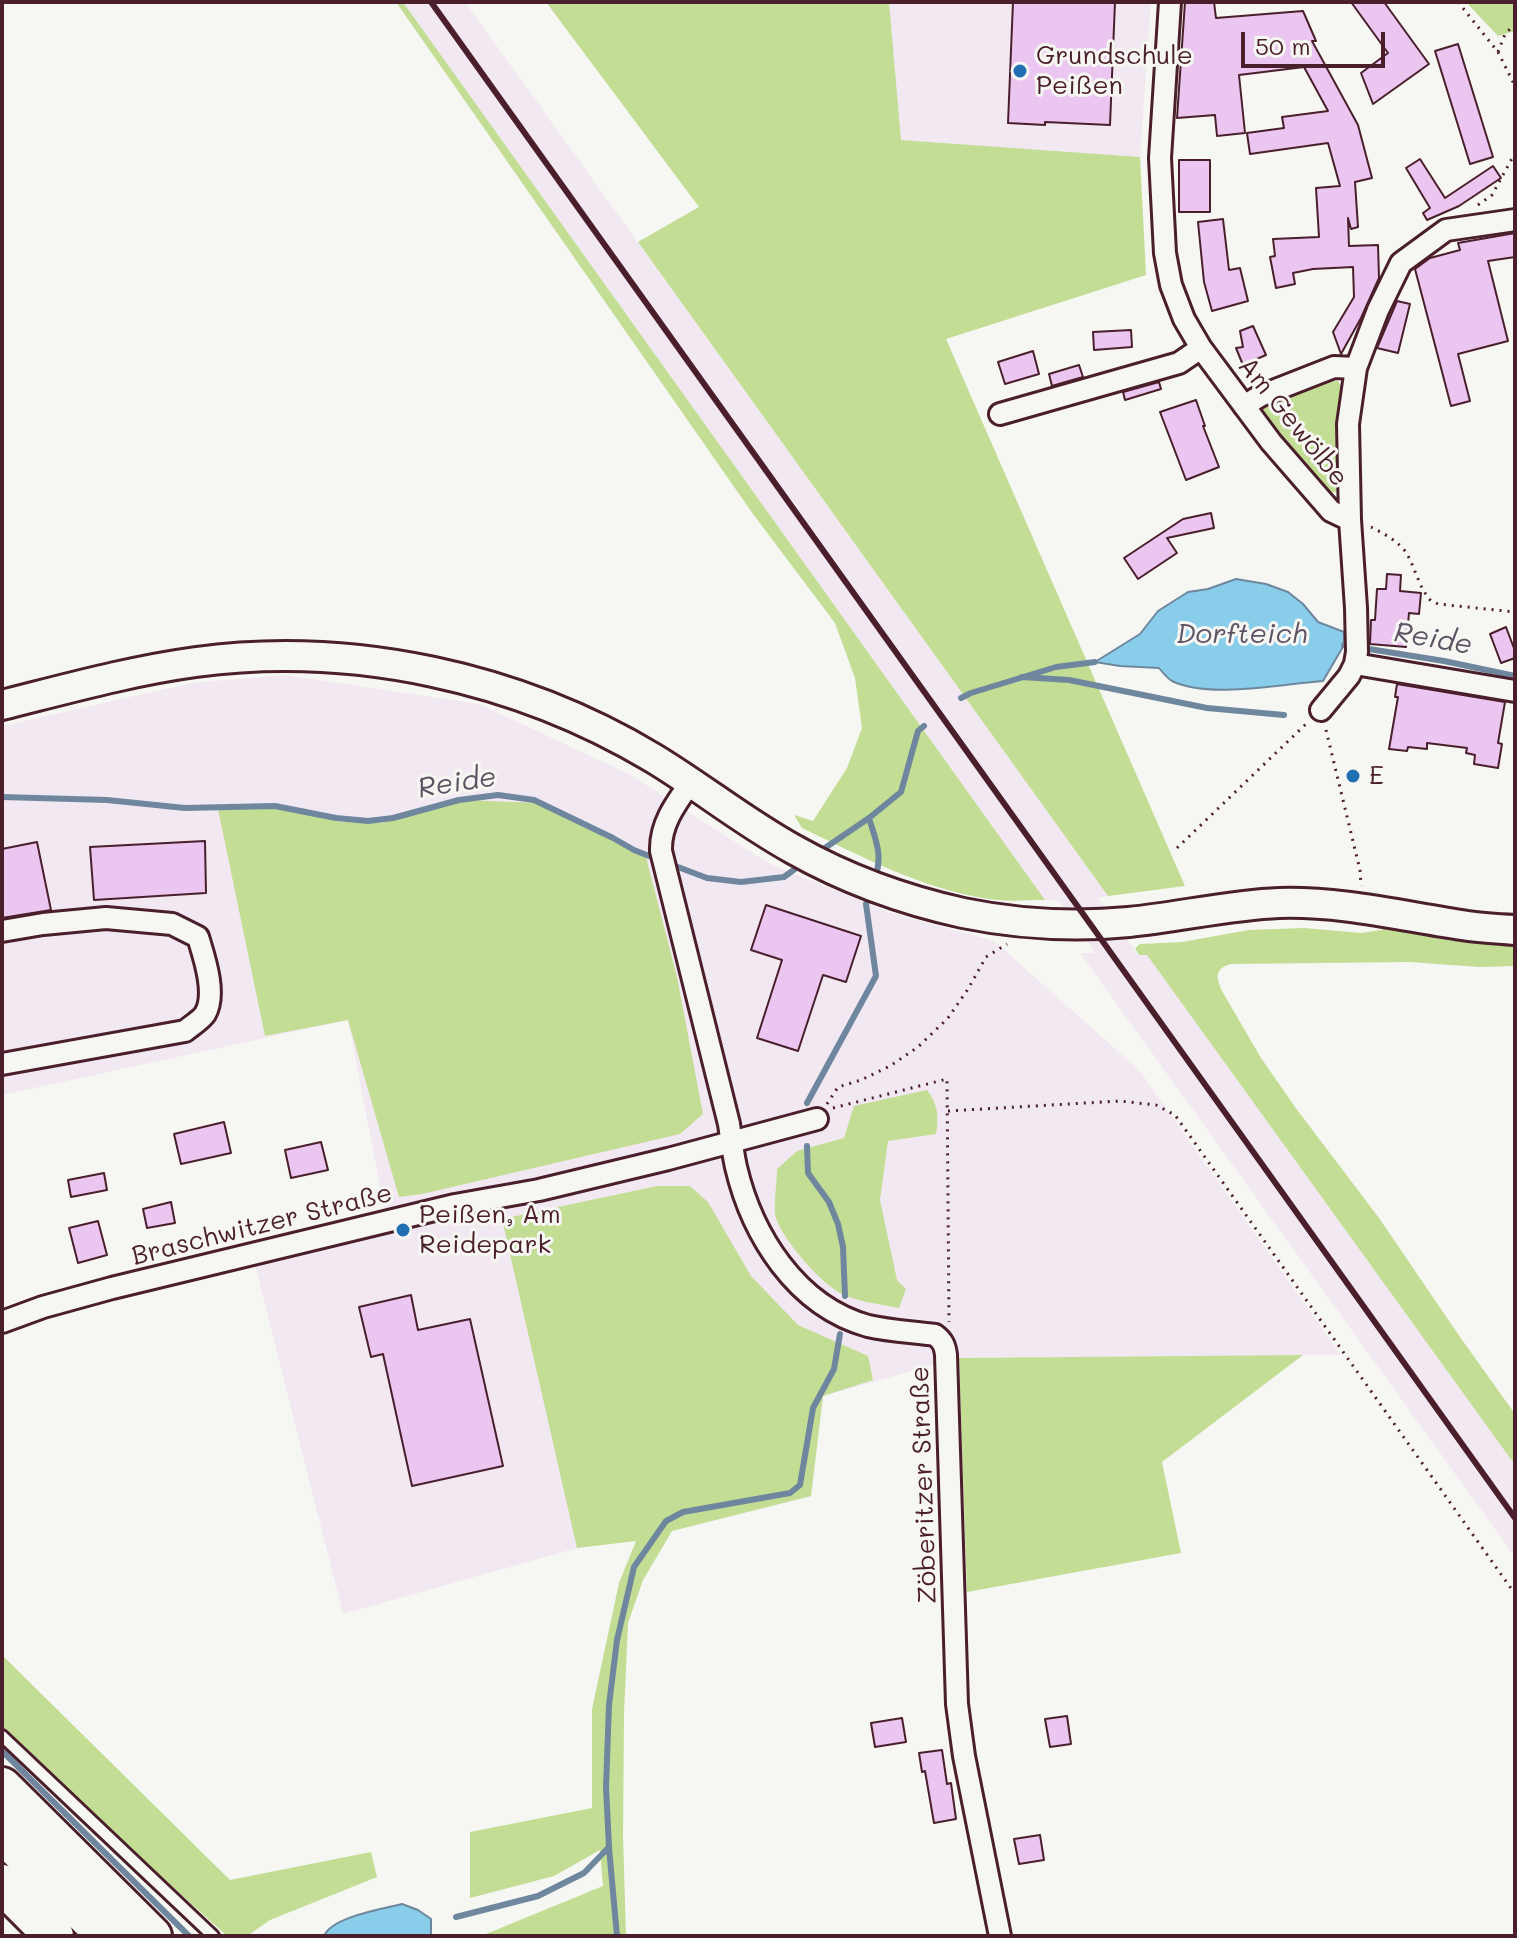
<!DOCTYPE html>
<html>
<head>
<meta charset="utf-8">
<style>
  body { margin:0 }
  #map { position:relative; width:1517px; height:1938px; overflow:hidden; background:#f6f6f2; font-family:Mali,sans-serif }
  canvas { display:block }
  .frame { position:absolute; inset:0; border:4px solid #4a1f2b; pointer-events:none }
  .scale { position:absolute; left:1241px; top:32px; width:144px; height:36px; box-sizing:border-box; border:4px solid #4a1f2b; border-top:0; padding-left:10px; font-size:24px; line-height:28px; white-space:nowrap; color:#4a1f2b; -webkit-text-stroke:6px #f6f6f2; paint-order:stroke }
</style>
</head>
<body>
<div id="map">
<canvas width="1517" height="1938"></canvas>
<div class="frame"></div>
<div class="scale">50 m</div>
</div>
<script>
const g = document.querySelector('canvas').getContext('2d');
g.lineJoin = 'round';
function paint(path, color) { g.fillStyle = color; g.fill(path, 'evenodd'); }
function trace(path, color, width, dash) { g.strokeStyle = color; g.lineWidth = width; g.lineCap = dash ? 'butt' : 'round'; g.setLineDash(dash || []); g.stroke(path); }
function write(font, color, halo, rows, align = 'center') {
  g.font = font + ' Mali,sans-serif'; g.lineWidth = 6; g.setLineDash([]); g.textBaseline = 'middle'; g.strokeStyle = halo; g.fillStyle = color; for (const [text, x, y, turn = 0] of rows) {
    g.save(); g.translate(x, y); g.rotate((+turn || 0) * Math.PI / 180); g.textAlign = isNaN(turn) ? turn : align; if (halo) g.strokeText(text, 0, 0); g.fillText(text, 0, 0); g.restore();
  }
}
paint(new Path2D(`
  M403,2H465L1108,896L1098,898L1138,955H1147L1515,1465V1557L1080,953H1095L1059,901L1045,900Z
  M889,2H1151L1140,157L900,140Z
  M284,675L479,704L629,774L768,863L891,913L994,941L1139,1070L1341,1355L959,1358L823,1396L811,1496L636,1540L577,1548L343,1614L251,1249L385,1212L348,1020L2,1095V726L192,683Z`), '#f2e8f1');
paint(new Path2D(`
  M396,2H403L1045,900C1027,900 1007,902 989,899C922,889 863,857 802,828L794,815L813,821L847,768L862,728L855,678L835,623L753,514Z
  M546,2H889L901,140L1140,157L1146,275L946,339L1185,886L1108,896L638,242L699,207Z
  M1466,2H1515V31L1498,36Z
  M1320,380L1338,381L1344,391L1338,415L1339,491L1330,493L1299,463L1256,408Z
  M465,800L537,803L646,857L677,977L703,1114L680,1134L422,1194L399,1197L348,1020L265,1036L218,809L279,807L341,822L381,823Z
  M1405,926L1515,941V966L1479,967L1410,962L1230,964C1214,970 1216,977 1222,991L1261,1058L1295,1107L1379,1218L1460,1337L1515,1414V1465L1147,955H1139L1135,948L1140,944L1182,942L1249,930L1304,928L1362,933Z
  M927,1090C938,1104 939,1117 936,1134L888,1141L880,1200L897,1280L906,1289L899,1308C880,1304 857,1302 840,1293C820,1282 783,1240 776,1218C773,1207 777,1182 777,1169L797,1151L844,1138L854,1106Z
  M657,1186H690L708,1202L751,1276L798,1325L868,1356L873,1380L823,1396L811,1496L672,1531L643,1580L628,1623L624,1714L623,1836L626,1936H481L603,1886L600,1850L554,1876L470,1898V1832L592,1808V1709L619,1583L636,1541L577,1548L502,1219Z
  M1303,1355L1162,1462L1181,1553L967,1592L959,1358Z
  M2,1655L230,1880L371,1852L377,1877L270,1920L247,1936H227L86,1809L2,1725Z`), '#c3dd94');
const water = new Path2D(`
  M1236,579L1266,584L1288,592L1303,604L1318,622L1344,632V645L1323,681C1282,684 1208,699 1172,681C1167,678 1163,673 1159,668L1120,666L1095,662L1140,634L1158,611L1188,592L1208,589Z
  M402,1904L418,1910L431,1919V1936H324C332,1917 382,1909 402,1904Z`);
paint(water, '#88cdea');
trace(water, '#6f879e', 2);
trace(new Path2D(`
  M1344,645L1444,661L1515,676
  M1022,677L1069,680L1207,708L1284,715
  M961,698L971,693L1056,667L1095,662
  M2,797L107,800L185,808L275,806L336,818L368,821L393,818L459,800L498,795L534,800L613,838L634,850L659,860
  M869,818C876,841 883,855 875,879
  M819,852L869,818L901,792L918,731L924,726
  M670,864L707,878L741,882L784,877L803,863
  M807,1103L876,976L866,904L870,893
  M807,1146L808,1173L829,1202L838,1224L843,1247L845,1296
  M2,1751L189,1936
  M609,1848L617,1936
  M456,1917L538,1896L584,1873L609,1847L606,1787L609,1705L617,1640L634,1567L666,1521L683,1512L790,1493L800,1485L813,1408L834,1369L840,1334`), '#6f879e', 6);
const building = new Path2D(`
  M1013,2H1115L1110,125L1045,122V125L1008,123Z
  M1185,2H1214L1216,18L1303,11L1316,41H1312L1358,125L1372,178L1355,182L1358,227L1351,229L1348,218L1349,246L1378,245L1379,278L1361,318L1341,354L1333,332L1354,297L1353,267L1313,269L1293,273L1295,284L1276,288L1270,257L1275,256L1273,239L1319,237L1316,188L1340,186L1328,143L1250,154L1247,133L1284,128L1282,117L1328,111L1304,67L1239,75L1245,133L1217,136L1215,115L1177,118Z
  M1351,2H1384L1429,64L1373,104L1361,73L1388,53Z
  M1458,44L1493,157L1470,164L1435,51Z
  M1420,159L1445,198L1493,166L1501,178L1459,206L1427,220L1423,213L1430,208L1406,168Z
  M1179,160H1210V212H1179Z
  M1223,219L1229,270L1240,268L1248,301L1212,311L1204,282L1198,222Z
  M1515,233V257L1488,261L1508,341L1458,354L1470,401L1451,406L1415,269L1430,258L1460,250L1458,243Z
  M1397,301L1410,304L1398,353L1377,348Z
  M1253,326L1266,355L1243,365L1236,348L1243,347L1240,331Z
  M1131,330L1132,347L1094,350L1093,332Z
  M1033,351L1039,374L1005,384L998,362Z
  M1079,365L1083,377L1052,386L1049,374Z
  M1159,382L1161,389L1125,400L1123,392Z
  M1196,400L1205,426H1203L1219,467L1186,480L1160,412Z
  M1211,513L1214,528L1167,538L1177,553L1138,579L1124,558L1183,519Z
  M1387,574L1401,575L1400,591L1421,593L1419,614L1409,613L1406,647L1370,644L1371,620H1375L1377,589H1386Z
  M1506,627L1515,651V658L1501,663L1490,634Z
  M1397,684L1505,702L1498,743L1502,744L1498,768L1474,764L1475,755L1466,753L1467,748L1427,743V749L1408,747L1407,751L1389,749L1398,697H1395Z
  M205,841L206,893L94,900L90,847Z
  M37,842L51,910L2,918V849Z
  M766,905L861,936L846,982L823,975L798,1051L757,1038L782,960L751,950Z
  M224,1122L231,1153L181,1164L174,1134Z
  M321,1142L328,1170L291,1178L285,1150Z
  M104,1173L107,1190L71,1197L68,1180Z
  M171,1202L175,1223L147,1228L143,1209Z
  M98,1221L107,1255L78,1263L69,1228Z
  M411,1295L418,1330L470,1319L503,1466L412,1486L383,1354L371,1357L359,1307Z
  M1067,1716L1071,1744L1050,1747L1045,1719Z
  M902,1718L906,1742L875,1747L871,1723Z
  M942,1750L947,1784L951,1783L956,1819L934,1823L925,1771L922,1772L919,1753Z
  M1040,1835L1044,1860L1019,1864L1014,1839Z`);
paint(building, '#eac6f0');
trace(building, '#4a1f2b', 2);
const lane = new Path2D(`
  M2,1736L213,1936`);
const street = new Path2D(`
  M1170,2L1160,158L1165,253L1171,285L1184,319L1201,348L1271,442L1331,511L1350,520
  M1244,406L1260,396L1334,367L1356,368
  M1000,414L1179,363L1201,348
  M1355,664L1515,691
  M1321,710L1349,676L1355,664L1357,652L1356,608L1350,520L1348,424L1356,368L1378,310L1401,263L1446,230L1515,220
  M691,782C676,803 660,824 661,851L729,1124C731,1139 733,1153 736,1167C752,1235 796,1306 868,1326C890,1331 913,1332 935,1335C943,1341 945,1346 946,1355L957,1704L964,1756L1000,1936
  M2,931L43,924L106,918L172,924L198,937C204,957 217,994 205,1014C201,1020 191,1026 185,1031L2,1064
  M2,1322L43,1307L112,1288L455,1205L539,1190L668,1159L817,1119`);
const secondary = new Path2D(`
  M2,705C66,689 130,671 196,662C352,641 518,677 653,758C701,787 744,822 793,849C846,879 904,900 963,913C1017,924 1075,927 1129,922C1179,917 1229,905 1279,903C1343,901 1405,917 1468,926C1483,928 1499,929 1515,930`);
const highway = new Path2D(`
  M2,1787L152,1936
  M2,1833L107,1936
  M2,1884L54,1936`);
trace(lane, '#4a1f2b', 16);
trace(street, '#4a1f2b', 26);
trace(secondary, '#4a1f2b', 34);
trace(highway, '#4a1f2b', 44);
trace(new Path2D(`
  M1458,2L1498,52L1515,86
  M1498,52L1505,34L1515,24
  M1478,205L1492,195L1515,153
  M1371,527C1383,533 1400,542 1407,554C1416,570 1419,588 1431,601L1438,604L1515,612
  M1326,730L1360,870L1361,886
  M1177,848L1307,723
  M827,1104L838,1087L861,1080L890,1066L918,1047L948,1018L968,989L986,957L1007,944
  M833,1108L947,1079L949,1322
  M948,1111L1120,1101L1156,1105L1175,1115L1515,1594`), '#4a1f2b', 3, [2, 6]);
trace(lane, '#f6f6f2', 10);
trace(street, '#f6f6f2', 20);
trace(secondary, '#f6f6f2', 28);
trace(highway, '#f6f6f2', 38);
trace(new Path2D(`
  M431,2L1515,1518`), '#4a1f2b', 6);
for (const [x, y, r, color] of [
  [1020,71,8,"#1f6fb2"],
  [1353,776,8,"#1f6fb2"],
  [403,1230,8,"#1f6fb2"]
]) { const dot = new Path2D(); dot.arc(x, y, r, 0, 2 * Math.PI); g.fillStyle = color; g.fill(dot); trace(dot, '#f6f6f2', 3); }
write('26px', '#4a1f2b', '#f6f6f2', [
  ["Grundschule",1036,56],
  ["Peißen",1036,86],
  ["E",1369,776],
  ["Peißen, Am",419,1215],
  ["Reidepark",419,1245]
], 'left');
write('26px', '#4a1f2b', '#f6f6f2', [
  ["Am Gewölbe",1293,422,51],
  ["Braschwitzer Straße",262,1225,-14],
  ["Zöberitzer Straße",924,1485,-92]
]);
write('italic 28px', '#5d5364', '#f6f6f2', [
  ["Dorfteich",1242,634],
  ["Reide",1433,639,10],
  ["Reide",457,783,-9]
]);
</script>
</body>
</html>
